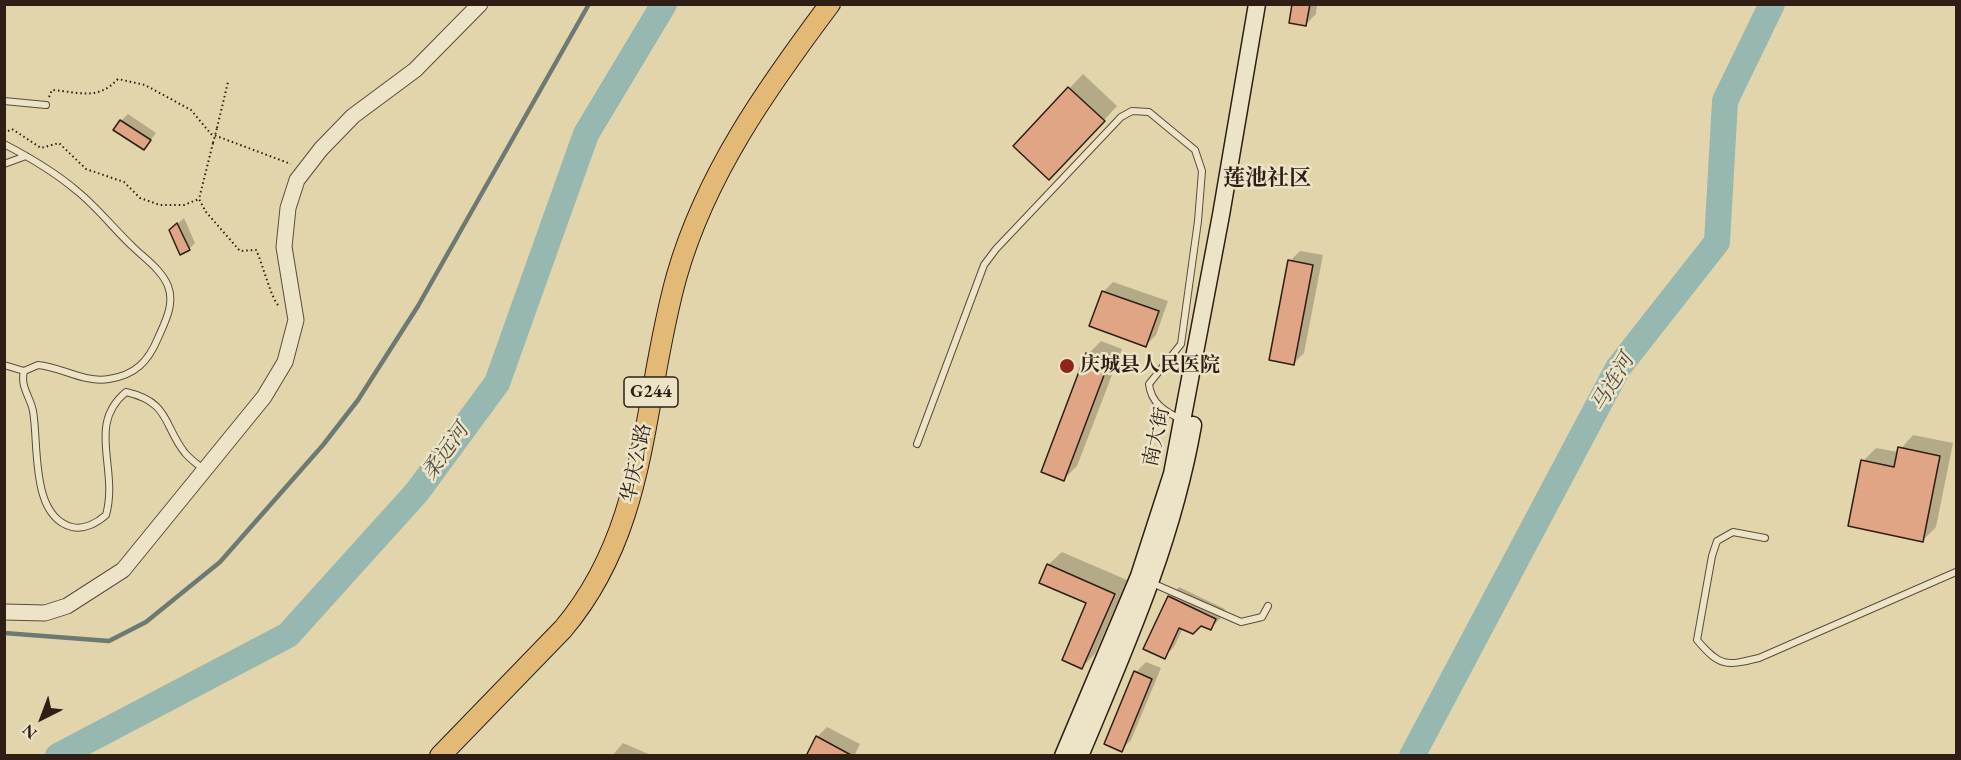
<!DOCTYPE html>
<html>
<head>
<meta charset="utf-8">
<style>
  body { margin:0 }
  #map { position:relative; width:1961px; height:760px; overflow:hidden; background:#e3d5ab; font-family:"EB Garamond",serif }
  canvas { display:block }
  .frame { position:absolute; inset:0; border:6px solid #2e1e16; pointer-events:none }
  .north { position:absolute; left:12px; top:688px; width:60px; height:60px; -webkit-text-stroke:4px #ede4c8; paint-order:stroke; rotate:222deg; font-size:16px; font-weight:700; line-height:24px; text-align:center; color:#2e1e16 }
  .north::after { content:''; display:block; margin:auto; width:21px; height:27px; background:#2e1e16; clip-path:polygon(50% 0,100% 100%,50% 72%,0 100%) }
</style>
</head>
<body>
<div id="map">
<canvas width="1961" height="760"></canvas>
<div class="frame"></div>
<div class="north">N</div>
</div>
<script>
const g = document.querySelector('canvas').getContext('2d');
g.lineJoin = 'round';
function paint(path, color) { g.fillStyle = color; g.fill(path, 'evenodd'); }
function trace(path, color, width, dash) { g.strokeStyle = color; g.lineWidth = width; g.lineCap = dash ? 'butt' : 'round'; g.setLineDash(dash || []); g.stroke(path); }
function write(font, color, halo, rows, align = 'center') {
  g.font = font + ' "EB Garamond","Noto Serif SC",serif'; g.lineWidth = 5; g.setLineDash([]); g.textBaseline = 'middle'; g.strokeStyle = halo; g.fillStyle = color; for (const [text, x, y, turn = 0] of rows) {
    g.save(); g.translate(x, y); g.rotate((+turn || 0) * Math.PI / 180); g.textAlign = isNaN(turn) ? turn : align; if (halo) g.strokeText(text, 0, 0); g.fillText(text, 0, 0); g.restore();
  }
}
paint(new Path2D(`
  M1293,4H1317L1316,14L1306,24Z
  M1083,74L1117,106L1063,165L1015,146Z
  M128,114L156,133L144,148L121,121Z
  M184,218L195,243L189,249L177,224Z
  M1300,251L1323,255L1304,353L1294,363L1290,261Z
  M1113,282L1168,301L1156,335L1146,345L1103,292Z
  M1101,341L1122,349L1077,466L1064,479L1088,354Z
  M1913,435L1953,443L1936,527L1923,540L1863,461L1876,448L1898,452Z
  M1062,552L1127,580L1095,654L1082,667L1088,603L1048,565Z
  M1179,587L1225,609L1220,619L1210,629L1201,624L1183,628L1174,647L1164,657L1169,597Z
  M1146,662L1161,668L1131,740L1121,750L1136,672Z
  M827,727L860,744L854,756H808L817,737Z
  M623,743L651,755V756H612Z`), '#0003');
trace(new Path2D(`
  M4,633L109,641L146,622L220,562L323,445L358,400L418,306L589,4`), '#6d7a73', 4.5);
trace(new Path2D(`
  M58,756L288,635L417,492L497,383L586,134L664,4
  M1412,756L1618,368L1717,242L1725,101L1772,4`), '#97b7b1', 26);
const building = new Path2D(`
  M1292,4H1310L1306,26L1289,23Z
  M1068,87L1105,121L1049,180L1013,146Z
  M120,120L151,140L144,150L113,130Z
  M177,223L190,250L180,255L169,230Z
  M1288,260L1313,265L1294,365L1269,360Z
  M1102,291L1159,311L1146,347L1089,326Z
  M1086,353L1109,362L1064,481L1041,472Z
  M1898,447L1940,456L1923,542L1848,526L1861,460L1894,467Z
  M1047,564L1115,594L1082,669L1062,660L1086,603L1039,583Z
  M1168,596L1216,619L1211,630L1201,626L1193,634L1179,628L1165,659L1143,649Z
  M1134,671L1152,679L1122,752L1104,744Z
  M816,736L851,755V756H806Z`);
paint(building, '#dfa585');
trace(building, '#2e1e16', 1.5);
const service = new Path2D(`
  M4,101L46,105
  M4,144C29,157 56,173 77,191C97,207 113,228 132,246C144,258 161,269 168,286C175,304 165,322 158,338C148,362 135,375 109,379C83,383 62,367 38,365L24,371C20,387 30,396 33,411C39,444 30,516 72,527C84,530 97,523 106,515C119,468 86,425 126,392C170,402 163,425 185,453C190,459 197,464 203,469
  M4,164L26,156
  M4,365L24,371
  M917,444L984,265L996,249L1121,117L1132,111L1149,112L1195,150L1202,171L1198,221L1181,344L1149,384C1151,403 1165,412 1181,419
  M1765,538L1733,532L1717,541L1712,556L1697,640C1720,667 1726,666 1759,658L1956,572
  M1152,583L1241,622L1262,617L1268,606`);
const tertiary = new Path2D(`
  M4,612L45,613L67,606L123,570L264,397L285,362L296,320L284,247L288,208L297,180L321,149L353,116L415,70L480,4`);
const secondary = new Path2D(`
  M1063,756L1139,576L1172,474L1221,215L1257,4
  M1080,756C1126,646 1172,544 1193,425`);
const trunk = new Path2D(`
  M440,756L563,629C650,526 642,398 677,275C706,174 767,88 830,4`);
trace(service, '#5b4c3b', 8);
trace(tertiary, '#5b4c3b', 17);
trace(secondary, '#2e1e16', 19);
trace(trunk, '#2e1e16', 22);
trace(new Path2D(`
  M49,97L52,90C80,92 97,101 118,79L145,85L191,110L211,134L291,164
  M217,128L228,82
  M4,133L12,129L41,148L59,143L86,169L124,182L140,198L160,205H184L199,199
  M213,143L199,199L206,212L240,251L256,250C263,264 271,299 279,306`), '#2e1e16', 2, [1.5, 3]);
trace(service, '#ede4c8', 6);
trace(tertiary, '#ede4c8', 15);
trace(secondary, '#ede4c8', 16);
trace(trunk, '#e2ba76', 20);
trace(new Path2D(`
  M213,143L217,128`), '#2e1e16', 2, [1.5, 3]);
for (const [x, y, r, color] of [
  [1067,366,8,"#8f2418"]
]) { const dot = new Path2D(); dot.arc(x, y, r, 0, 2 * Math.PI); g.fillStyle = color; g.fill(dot); trace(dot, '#ede4c8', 2); }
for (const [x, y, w] of [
  [651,392,54]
]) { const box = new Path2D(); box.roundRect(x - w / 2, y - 15, w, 30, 4.5); g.fillStyle = '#ede4c8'; g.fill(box); trace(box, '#2e1e16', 1.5); }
write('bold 18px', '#2e1e16', null, [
  ["G244",651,392]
]);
write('bold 20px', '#2e1e16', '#ede4c8', [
  ["庆城县人民医院",1080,366]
], 'left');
write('20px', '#2e1e16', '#ede4c8', [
  ["南大街",1157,437,-78],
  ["华庆公路",637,463,-78]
]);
write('italic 21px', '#4e4c44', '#ede4c8', [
  ["马连河",1613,383,-59],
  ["柔远河",446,452,-54]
]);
write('bold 22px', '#2e1e16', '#ede4c8', [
  ["莲池社区",1267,179]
]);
</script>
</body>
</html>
